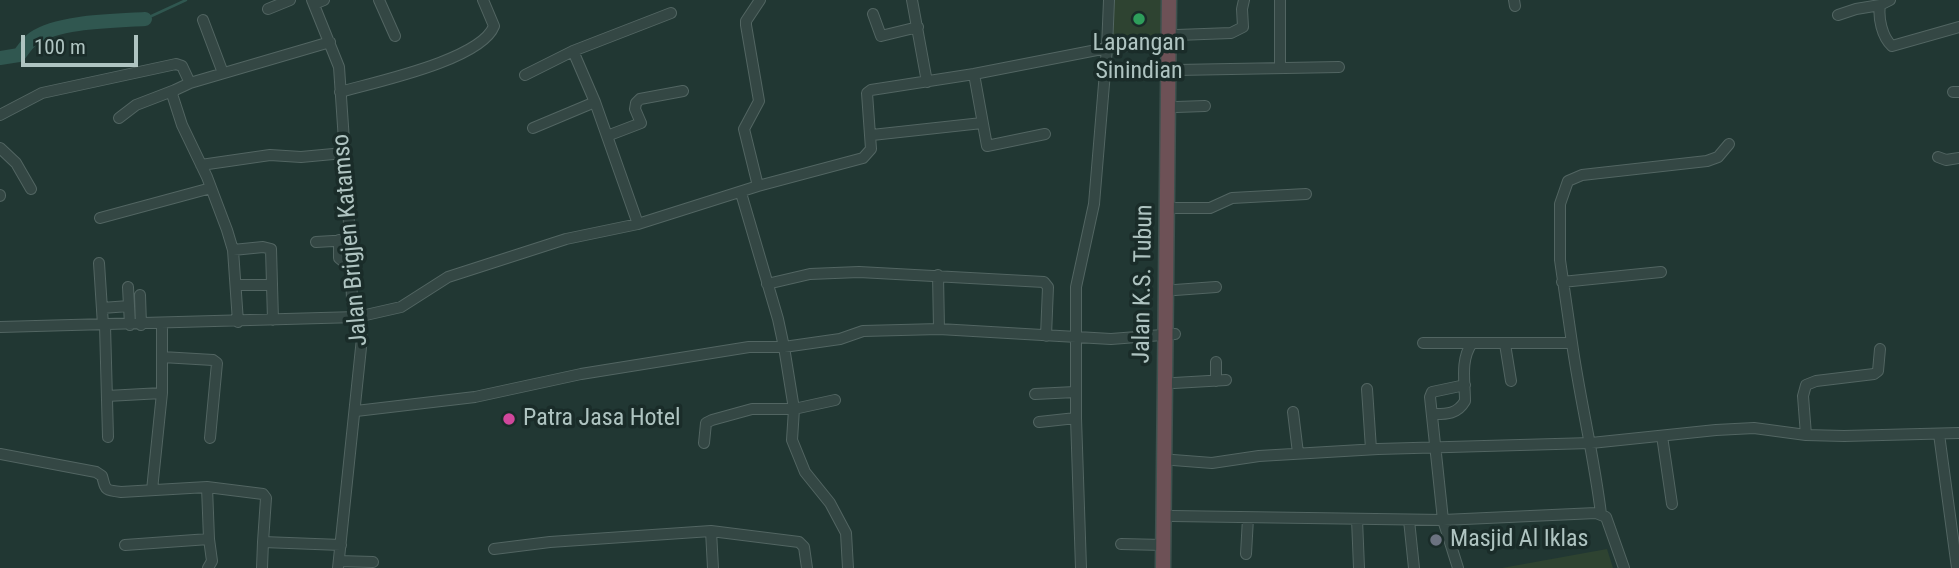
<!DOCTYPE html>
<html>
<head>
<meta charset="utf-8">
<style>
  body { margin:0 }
  #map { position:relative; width:1959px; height:568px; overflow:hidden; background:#213733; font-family:"Roboto Condensed",sans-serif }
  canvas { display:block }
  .scale { position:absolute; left:21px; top:35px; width:117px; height:32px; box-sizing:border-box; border:4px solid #afc4c1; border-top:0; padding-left:9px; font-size:21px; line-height:24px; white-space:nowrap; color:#afc4c1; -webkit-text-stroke:5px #1a2c29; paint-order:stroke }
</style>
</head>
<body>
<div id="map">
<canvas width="1959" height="568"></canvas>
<div class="scale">100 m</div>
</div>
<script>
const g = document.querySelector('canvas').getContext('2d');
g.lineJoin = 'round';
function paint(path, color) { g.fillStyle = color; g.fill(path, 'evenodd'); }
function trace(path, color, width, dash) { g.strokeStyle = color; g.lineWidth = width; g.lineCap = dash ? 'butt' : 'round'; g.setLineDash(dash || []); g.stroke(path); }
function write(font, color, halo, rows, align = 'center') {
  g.font = font + ' "Roboto Condensed",sans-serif'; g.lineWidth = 7; g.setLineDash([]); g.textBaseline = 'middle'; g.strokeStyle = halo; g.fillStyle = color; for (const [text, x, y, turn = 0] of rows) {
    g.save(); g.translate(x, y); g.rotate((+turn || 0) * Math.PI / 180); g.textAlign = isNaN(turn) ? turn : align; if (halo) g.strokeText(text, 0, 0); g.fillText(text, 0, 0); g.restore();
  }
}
paint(new Path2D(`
  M1112,0H1165V38L1112,43Z
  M1607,549L1613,568H1502Z`), '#2e4331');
trace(new Path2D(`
  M145,19L186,0`), '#305750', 2.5);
trace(new Path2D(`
  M0,58L19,55C23,50 28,42 34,38C59,21 114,21 145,19`), '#305750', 14);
const minor = new Path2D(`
  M312,0L339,67L348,200L352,299L362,338L338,568
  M379,0L395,36
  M912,0L927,82
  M1109,0L1107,48L1177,41
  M1514,0L1515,6
  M1890,0L1880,5C1878,18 1882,37 1892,46L1959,27
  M314,4L324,0
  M268,9L290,0
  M873,14L881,36L918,27
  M1838,15L1856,9L1880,5
  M203,20L223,73
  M1177,35L1231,33L1243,27L1242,9L1244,0
  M573,51L595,102L638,224
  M1280,67V0
  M1177,70L1339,67
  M974,74L987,146L1045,134
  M525,75L573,51L671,13
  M340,92C375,82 481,60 494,26L483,0
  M1953,92H1959
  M1176,107L1205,106
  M0,115L42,93L176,64L182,66L190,83
  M119,118L136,105L175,90
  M533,128L595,102
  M872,135L982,123
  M607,136L641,123L635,109L636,103L640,99L683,91
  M0,148L16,163L31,189
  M1938,157L1946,160L1959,158
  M201,165L270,155L301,157L344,153
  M758,186L744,129L759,101L746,25V21L760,0
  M741,193L778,319L784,347L794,409L792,440L805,472L830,503L846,533L848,568
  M0,195V196
  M1175,208H1210L1232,198L1306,194
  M100,218L211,188
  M339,240V258L344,262H351
  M316,242L350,240
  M233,250L263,247L271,249L273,320
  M99,263L103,325
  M938,275L939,329
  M1562,282L1661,272
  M767,284L810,274L859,272L1044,282L1048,287L1046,336
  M236,285H272
  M128,287L130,325
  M1175,290L1216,287
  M140,295L141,325
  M102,308L129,306
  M238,322L233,250L227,230L207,177L182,125L172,94L175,90L190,83L330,42
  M162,324V357L213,360L217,363L210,438
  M105,325L108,437
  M0,327L357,317L401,307L448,277L566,239L638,224L758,186L863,158L871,149L867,93L871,90L974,74L1107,48L1094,204L1076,287V418L1081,568
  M1423,343H1572C1580,400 1594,456 1601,514
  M1572,343L1560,260V204L1568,181L1582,175L1707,161L1718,157L1729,144
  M1505,344L1511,381
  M1216,362V381
  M1174,383L1226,380
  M1367,389L1371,449
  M1035,394L1075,392
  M107,396L162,393
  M356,411L475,397L581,374L749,347H784L840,339L863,331L939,329L1111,339L1175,334
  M1293,412L1298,453
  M1432,414C1445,414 1457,415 1465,401C1465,382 1460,360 1472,343
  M1039,422L1076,418
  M1939,434L1957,568
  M1806,435L1803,396L1806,385L1816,381L1874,374L1878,371L1880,349
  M1662,436L1672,504
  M704,443L706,423L712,420L752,409H794L835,400
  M0,454L96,472L102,476C106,490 104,490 121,492L207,487L263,494L266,498L263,542L341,545
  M1173,460L1212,463L1259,456L1378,449L1591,443L1716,430L1754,428L1806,435L1844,436L1959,433
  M152,490L162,393V357
  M1172,516L1443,520L1596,513L1606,517L1624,568
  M1357,519L1359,568
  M1409,520L1414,568
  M711,531L799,542L804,547L807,568
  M1121,544L1163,545
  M125,545L209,539L207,487
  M494,549L550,542L711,531L713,568
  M1246,554L1248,518
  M339,561L373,562
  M208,568L212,561L209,539
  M262,568L263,542
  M1458,568L1443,520L1430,397L1432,392L1465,385`);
const highway = new Path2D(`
  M1163,568L1169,0`);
trace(minor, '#526562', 12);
trace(highway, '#3f524f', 17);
trace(minor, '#344744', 10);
trace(highway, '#6d5156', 14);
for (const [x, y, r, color] of [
  [1139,19,7,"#2e9e5b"],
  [509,419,7,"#d1479c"],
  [1436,540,7,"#6b7280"]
]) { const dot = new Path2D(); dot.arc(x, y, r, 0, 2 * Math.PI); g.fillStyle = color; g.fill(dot); trace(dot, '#1a2c29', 2.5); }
write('24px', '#afc4c1', '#1a2c29', [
  ["Lapangan",1139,44,"center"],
  ["Sinindian",1139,72,"center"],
  ["Patra Jasa Hotel",523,419],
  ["Masjid Al Iklas",1450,540]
], 'left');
write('24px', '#afc4c1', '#1a2c29', [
  ["Jalan Brigjen Katamso",351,240,-95],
  ["Jalan K.S. Tubun",1144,284,-89]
]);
</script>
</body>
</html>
